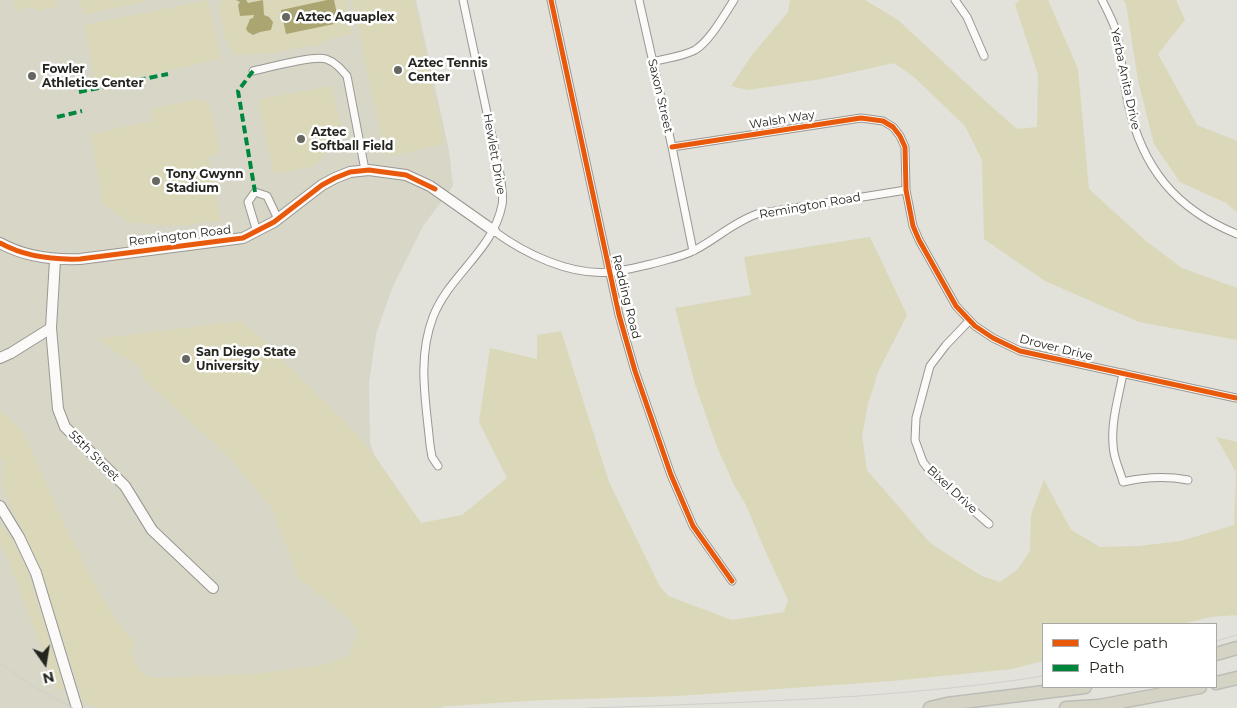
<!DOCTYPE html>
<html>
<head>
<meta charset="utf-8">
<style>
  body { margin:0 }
  #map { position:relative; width:1237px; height:708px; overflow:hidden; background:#e2e1da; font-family:Montserrat,sans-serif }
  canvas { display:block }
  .legend { position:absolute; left:1042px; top:623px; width:175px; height:65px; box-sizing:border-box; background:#fff; border:1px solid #a8a8a6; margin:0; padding:6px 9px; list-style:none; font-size:15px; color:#252520 }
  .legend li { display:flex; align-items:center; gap:10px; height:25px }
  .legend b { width:25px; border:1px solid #a8a8a6 }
  .north { position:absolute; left:20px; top:638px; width:50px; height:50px; -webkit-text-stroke:4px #fff; paint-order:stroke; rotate:167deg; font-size:14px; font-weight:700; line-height:20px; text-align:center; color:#252520 }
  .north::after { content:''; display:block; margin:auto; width:18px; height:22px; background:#252520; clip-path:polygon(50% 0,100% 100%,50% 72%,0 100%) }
</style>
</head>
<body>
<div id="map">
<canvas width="1237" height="708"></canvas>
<ul class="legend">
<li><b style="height:6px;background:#e8590c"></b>Cycle path</li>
<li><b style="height:6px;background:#00873e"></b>Path</li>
</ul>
<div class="north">N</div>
</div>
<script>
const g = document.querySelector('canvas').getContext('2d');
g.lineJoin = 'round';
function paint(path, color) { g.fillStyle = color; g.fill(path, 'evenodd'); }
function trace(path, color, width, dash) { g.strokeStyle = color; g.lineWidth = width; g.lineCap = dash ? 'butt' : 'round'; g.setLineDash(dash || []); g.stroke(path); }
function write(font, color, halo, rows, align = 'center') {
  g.font = font + ' Montserrat,sans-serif'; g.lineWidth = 5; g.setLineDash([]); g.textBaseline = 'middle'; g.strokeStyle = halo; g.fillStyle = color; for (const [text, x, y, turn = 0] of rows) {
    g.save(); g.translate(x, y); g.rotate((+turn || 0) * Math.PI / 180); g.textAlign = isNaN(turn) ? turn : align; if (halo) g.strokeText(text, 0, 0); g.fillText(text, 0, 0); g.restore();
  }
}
paint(new Path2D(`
  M0,0H416L449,151L453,186L423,226L392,288L376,334L369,383L370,443L374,455L421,523L443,708H0Z`), '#d7d6c7');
paint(new Path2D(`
  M14,0H59V1H56L57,7L36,11L34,6L16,10Z
  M79,0H151L84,15Z
  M208,0L221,59L96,86L84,25Z
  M227,0H347L353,29L351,30L352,34L330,39L316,47L310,45L273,53L236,55C223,44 222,21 218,6L221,5L220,1Z
  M352,0H414L444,140L441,145L390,156L385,153Z
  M790,0H865L898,20L982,98L1017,129L1037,127L1038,75L1015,4L1020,0H1048L1078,69L1089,189L1146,241L1182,268L1237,288V340L1139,322L1045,281L984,239L982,160L965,126L914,77L894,63L821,79L748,90L731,86L752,55L788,12Z
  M1123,0H1176L1185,20L1158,54L1197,125L1237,141V212L1226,203L1180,182L1154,144L1138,80L1126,4Z
  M332,86L341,128L330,149L314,166L274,174L259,106L262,99Z
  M195,99C195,99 202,100 203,100C214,105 218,142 220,153L208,158L221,220L187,225L166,226L128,222L103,204L91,134L152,121L151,109Z
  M870,237L907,315L878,372L868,404L862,436L867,470L931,544L982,576L1000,582L1017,570L1030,551L1031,515L1044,480L1071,530L1100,547L1139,546L1181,541L1234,525L1236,472L1216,437L1237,442V615L1210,617L1182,624H1043V661L1012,669L892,681L677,696L543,700L417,708H100L84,703L41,571L2,487L4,463L0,458V410L23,432L72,541C80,549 80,556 85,565C98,593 115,620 135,644L130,650C136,662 139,675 153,678L253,674L324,665L348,656L358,631L349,618L299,579L272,508L224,452L146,382L139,367L97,339L241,321L257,335L349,426L374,455L421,523L462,515L507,478L479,422L490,348L537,359V335L561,331L609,482L659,585L668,596L732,620L784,612L788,600L764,548L746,505L734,485L717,447L695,384L675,308L751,295L744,257Z
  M0,523L14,542L28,571L64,689L58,690L6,555L0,546Z`), '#dad8b8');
paint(new Path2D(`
  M236,0H246L248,3L263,0L264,15L269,17L273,22L271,30L260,32L253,35L248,32L246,29L250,19L253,18L254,15L240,16L238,5L240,2Z
  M327,0H334L339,23L286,34L281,10Z`), '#aba671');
const street = new Path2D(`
  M551,0L619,315L635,371L671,475L693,526L732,581
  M639,0L672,147L693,251
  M955,0L967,17L984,56
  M1102,0C1107,10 1113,21 1116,31C1121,55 1123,79 1128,103C1142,167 1175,209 1237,234
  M652,62C666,58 682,57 695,50C710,41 724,15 734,0
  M253,71C268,68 313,55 326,59C335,62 341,69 347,76L365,170
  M672,147L861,118L883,121L893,127L900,136L905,147L906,190L913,226L919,240L956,306L975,326L993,338L1020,351L1236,398
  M494,231C525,254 571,276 610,272C624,271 638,267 651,264C665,260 682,257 695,250C716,239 734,222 757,214L906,190
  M257,232L248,202L255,192L267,196L278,219
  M969,321L946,345L930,366L916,418L915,440L923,462L933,475L989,524
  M1123,373C1119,396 1111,421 1113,444C1113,458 1120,470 1123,482C1145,477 1166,476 1188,480
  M438,466L432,457L430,445C426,402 417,359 433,317C449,275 493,251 502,205C504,197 501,187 501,179L463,0`);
const secondary = new Path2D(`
  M0,243C25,257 52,260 80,259L243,238L274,222L322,185L335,178L350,172L369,170L406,175L430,186L494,231
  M55,260L51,328L58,409L65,427L125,486L152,530L213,588
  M0,358L11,353L51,328
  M0,506L19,537L36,573L77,708`);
const highway = new Path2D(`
  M1216,654L1237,648
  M1216,683L1237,678
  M930,708L947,704L1085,687
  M1066,708L1099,706L1200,687`);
trace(street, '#989792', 9);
trace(secondary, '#989792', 12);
trace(highway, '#bdbdb8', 15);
trace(street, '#fbfaf9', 7);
trace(secondary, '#fbfaf9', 10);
trace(highway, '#d4d3c4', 12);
trace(new Path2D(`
  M1216,641L1237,635
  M0,663L29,684L73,708
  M587,708C677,705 768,702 859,696C921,691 982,686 1043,676`), '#cfcfcc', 1);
trace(new Path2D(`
  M253,71L238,91L255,192
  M79,92L168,74
  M57,117L82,111`), '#00873e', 4, [8, 4]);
trace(new Path2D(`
  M551,0L619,315L635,371L671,475L693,526L732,581
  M672,147L861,118L883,121L893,127L900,136L905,147L906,190L913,226L919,240L956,306L975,326L993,338L1020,351L1236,398
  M0,243C25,257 52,260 80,259L243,238L274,222L322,185L335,178L350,172L369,170L406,175L435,189`), '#e8590c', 5);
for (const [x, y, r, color] of [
  [286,17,5,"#676761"],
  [398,70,5,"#676761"],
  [32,76,5,"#676761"],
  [301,139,5,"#676761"],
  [156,181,5,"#676761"],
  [186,359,5,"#676761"]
]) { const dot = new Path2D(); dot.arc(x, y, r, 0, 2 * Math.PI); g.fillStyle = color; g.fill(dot); trace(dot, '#fff', 2); }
write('bold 12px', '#252520', '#fff', [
  ["Aztec Aquaplex",296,17],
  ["Aztec Tennis",408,63],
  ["Center",408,77],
  ["Fowler",42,69],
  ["Athletics Center",42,83],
  ["Aztec",311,132],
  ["Softball Field",311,146],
  ["Tony Gwynn",166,174],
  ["Stadium",166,188],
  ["San Diego State",196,352],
  ["University",196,366]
], 'left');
write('12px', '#252520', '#fff', [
  ["Yerba Anita Drive",1125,79,78],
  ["Saxon Street",660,96,77],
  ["Walsh Way",782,120,-9],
  ["Hewlett Drive",494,154,80],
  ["Remington Road",810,206,-10],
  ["Remington Road",180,236,-7],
  ["Redding Road",626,297,76],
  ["Drover Drive",1056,348,14],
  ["55th Street",94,456,45],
  ["Bixel Drive",952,490,43]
]);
</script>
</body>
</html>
